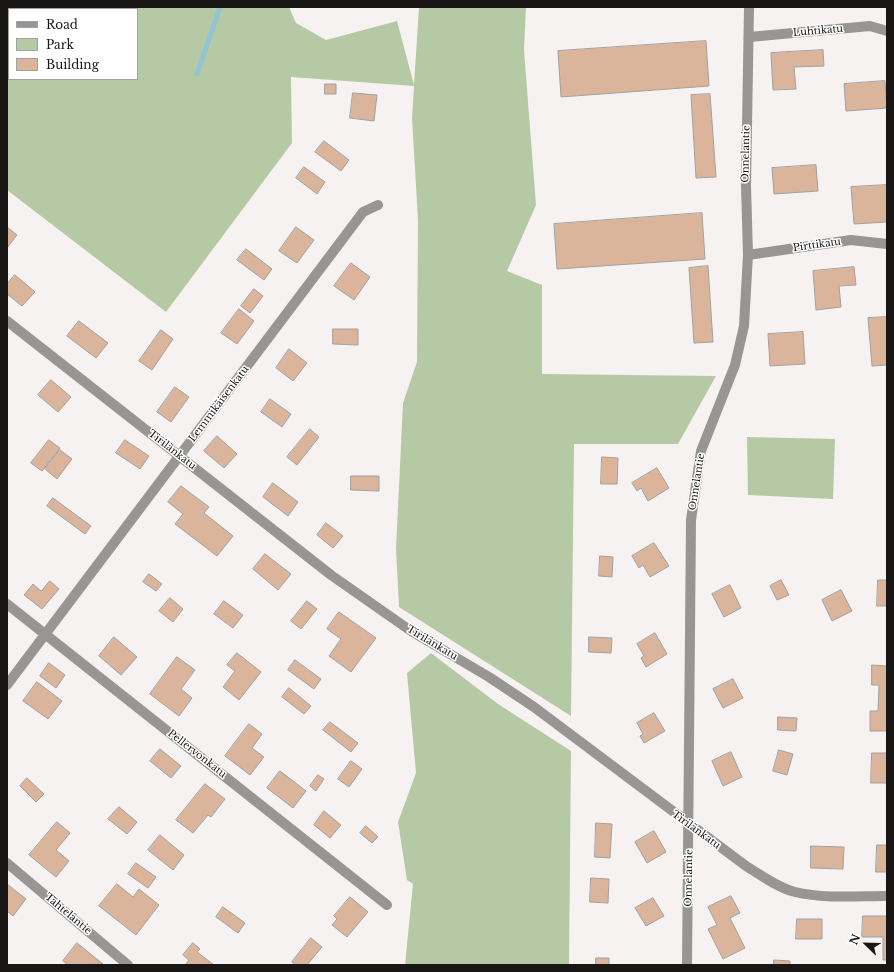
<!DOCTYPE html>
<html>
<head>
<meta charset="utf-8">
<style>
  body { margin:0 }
  #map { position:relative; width:894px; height:972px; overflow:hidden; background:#f6f2f1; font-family:"Libre Baskerville",serif }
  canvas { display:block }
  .frame { position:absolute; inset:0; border:8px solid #181716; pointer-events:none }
  .legend { position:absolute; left:8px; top:8px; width:130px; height:72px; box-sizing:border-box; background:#fff; border:1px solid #a3a2a2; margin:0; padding:5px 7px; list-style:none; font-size:12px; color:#181716 }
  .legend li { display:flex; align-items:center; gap:8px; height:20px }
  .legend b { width:20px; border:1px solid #a3a2a2 }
  .north { position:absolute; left:846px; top:924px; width:40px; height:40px; -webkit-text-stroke:3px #fff; paint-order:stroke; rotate:293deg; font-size:11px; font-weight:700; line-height:16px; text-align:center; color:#181716 }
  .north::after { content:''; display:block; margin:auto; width:14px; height:18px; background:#181716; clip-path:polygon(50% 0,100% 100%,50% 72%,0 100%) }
</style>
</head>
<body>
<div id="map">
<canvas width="894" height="972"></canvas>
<div class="frame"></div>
<ul class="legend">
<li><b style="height:5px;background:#979695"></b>Road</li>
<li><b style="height:11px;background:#b6c9a5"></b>Park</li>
<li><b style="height:11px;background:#dab59c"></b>Building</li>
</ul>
<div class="north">N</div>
</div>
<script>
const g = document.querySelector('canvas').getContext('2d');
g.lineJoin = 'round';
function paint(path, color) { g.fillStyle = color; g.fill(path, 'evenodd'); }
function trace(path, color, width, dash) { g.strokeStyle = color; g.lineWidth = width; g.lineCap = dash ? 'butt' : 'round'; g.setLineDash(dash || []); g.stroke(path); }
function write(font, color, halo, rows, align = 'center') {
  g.font = font + ' "Libre Baskerville",serif'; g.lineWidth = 3; g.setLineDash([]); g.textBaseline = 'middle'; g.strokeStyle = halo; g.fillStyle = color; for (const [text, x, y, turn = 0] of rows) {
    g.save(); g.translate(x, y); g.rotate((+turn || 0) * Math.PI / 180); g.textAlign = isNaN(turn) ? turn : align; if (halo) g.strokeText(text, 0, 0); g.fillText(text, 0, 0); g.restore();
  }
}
paint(new Path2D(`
  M7,7H289L296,23L326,40L397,21L414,85L419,7H526L524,50L536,205L507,271L542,285V374L716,376L678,444H574L571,716L399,607L396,549L403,403L417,362L418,220L412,118L414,86L291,77L292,143L166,312L7,190ZM9,9H137V79H9Z
  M747,437L835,439L833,499L748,495Z
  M431,653L498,704L571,751L569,965H405L413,884L407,880L398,822L416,773L407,673Z`), '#b6c9a5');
trace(new Path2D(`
  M197,74L220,7`), '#92c4d2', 5);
const building = new Path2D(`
  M706,41L709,86L561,97L558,51Z
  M823,50L824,66L794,67L796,89L773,90L771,53Z
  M885,81L887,108L846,111L844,84Z
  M325,84H336V94H325Z
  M353,93L377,95L374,121L350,118Z
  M710,94L716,177L696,178L691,95Z
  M324,141L349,160L341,171L315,152Z
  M816,165L818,191L774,194L772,168Z
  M304,167L325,182L317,194L296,178Z
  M887,185V222L854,224L851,187Z
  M702,213L705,259L557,269L554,224Z
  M7,227L17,235L7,248Z
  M296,227L314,240L297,263L279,251Z
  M246,249L272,269L264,280L237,260Z
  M351,263L370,277L354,300L334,286Z
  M708,266L713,342L694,343L689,268Z
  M854,267L856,285L839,286L841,307L816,310L813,271Z
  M15,275L35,292L22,306L7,294V284Z
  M254,289L263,296L250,313L241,306Z
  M239,309L254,321L237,344L221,333Z
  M887,317V365L872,366L868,318Z
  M79,321L108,343L96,358L67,336Z
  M333,329H358V345L333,344Z
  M161,330L173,339L152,370L139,361Z
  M803,332L805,364L770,366L768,334Z
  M289,349L307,363L293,381L276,368Z
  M51,380L71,397L58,412L38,395Z
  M175,387L189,397L171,422L157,412Z
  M270,399L291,414L282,427L261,412Z
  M310,429L319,437L297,465L287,457Z
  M217,436L237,454L224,468L204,451Z
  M49,440L60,448L42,471L31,463Z
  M125,440L149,456L140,469L116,453Z
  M60,450L72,459L57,479L45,469Z
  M602,457L618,458L617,484H601Z
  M657,468L669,488L648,501L641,488L637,491L632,483Z
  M351,476H379V491L351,490Z
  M273,483L298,502L288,516L263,497Z
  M181,486L209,507L204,513L233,536L217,556L175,524L183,514L168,502Z
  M53,498L91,526L85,534L47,506Z
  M326,523L343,536L333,548L317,535Z
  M654,543L669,566L650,577L643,565L639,568L632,556Z
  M265,554L291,574L278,590L253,569Z
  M600,556L613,557L612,577L599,576Z
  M149,574L162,584L156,591L143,582Z
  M781,580L789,595L777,600L770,586Z
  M878,580H887V606H877Z
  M50,581L59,589L42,609L24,595L33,584L41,591Z
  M730,585L741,608L724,617L712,594Z
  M841,590L852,611L832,621L822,600Z
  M170,598L183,609L173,622L159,611Z
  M224,601L243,615L233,628L214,614Z
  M307,601L317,609L301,629L291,621Z
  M339,612L376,638L351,672L329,656L341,639L327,629Z
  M655,633L667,654L646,667L641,658L644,656L637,644Z
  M114,637L137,657L121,675L99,656Z
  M589,637L612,638L611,653L589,652Z
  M237,653L261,672L239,700L223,687L235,671L227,665Z
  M177,657L195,670L181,689L192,698L179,716L150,694Z
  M295,660L321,679L314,689L288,670Z
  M49,663L65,675L56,688L40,676Z
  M872,665L887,666V731H870V711H878L879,685H872Z
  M733,679L743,698L723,708L713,689Z
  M37,682L62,701L48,719L23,701Z
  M289,688L311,706L304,714L282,697Z
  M654,713L665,731L644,743L640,736L643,734L637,723Z
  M778,717L797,718L796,731L778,730Z
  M330,722L358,743L351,752L323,730Z
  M249,724L262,734L252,748L264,757L250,775L225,756Z
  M160,749L181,766L171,778L150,761Z
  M779,750L793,754L787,775L773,771Z
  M731,752L742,777L723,786L712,761Z
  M872,753H887V783H871Z
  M351,761L362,769L349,787L338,779Z
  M280,771L306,791L293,808L267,788Z
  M318,775L324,779L316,791L310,786Z
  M27,778L44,794L36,802L20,786Z
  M205,784L225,799L211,817L208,815L193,833L176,820Z
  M119,807L137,822L127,834L108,819Z
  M324,811L341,825L330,838L314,825Z
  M57,822L70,833L56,850L69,861L56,877L29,855Z
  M596,823L612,824L610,858L595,857Z
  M366,826L378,837L372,843L360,833Z
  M654,831L666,852L647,863L635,842Z
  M160,835L184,855L173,870L148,850Z
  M877,845H887V872H876Z
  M811,846L844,847L843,869L811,868Z
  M136,863L156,877L148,888L128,874Z
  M591,878L609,879L608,903L590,902Z
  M7,884L26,899L13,916L7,911Z
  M117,884L133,897L139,889L159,905L136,935L99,906Z
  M731,896L740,913L730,918L745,948L723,959L708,929L717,925L708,907Z
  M350,897L368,912L347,937L332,925L337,919L334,916Z
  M653,898L664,916L646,926L635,908Z
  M223,907L245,923L238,933L216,917Z
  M863,916H887V960H883V937H862Z
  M797,919H822V939H796Z
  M311,938L322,947L307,965H296L292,962Z
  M77,943L103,964L68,965L63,961Z
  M193,943L200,949L197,952L214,965H185L189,960L183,955Z
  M596,958H609V965H596Z
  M774,960L790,961V965H774Z`);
paint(building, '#dab59c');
trace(building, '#a3a09e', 1);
trace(new Path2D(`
  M749,37L870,26L887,31
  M748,255L851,240L887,244
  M7,321L331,575L411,631L489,677L534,707L746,866C761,875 778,888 795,892C825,899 857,896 887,896
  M7,604L387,905
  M7,685L363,212L378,205
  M7,863L128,965
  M687,965L691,520L701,451L735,365L744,326L748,255L746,186L749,7`), '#979695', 10);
write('10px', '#181716', '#fff', [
  ["Luhtikatu",818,31,-5],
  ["Onnelantie",746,154,-89],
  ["Pirttikatu",817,245,-8],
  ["Lemmikäisenkatu",219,404,-53],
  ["Tirilänkatu",172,450,38],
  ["Onnelantie",697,482,-81],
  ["Tirilänkatu",432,643,31],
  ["Pellervonkatu",197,754,38],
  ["Tirilänkatu",696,830,36],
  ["Onnelantie",689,878,-89],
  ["Tähteläntie",68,914,40]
]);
</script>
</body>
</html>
